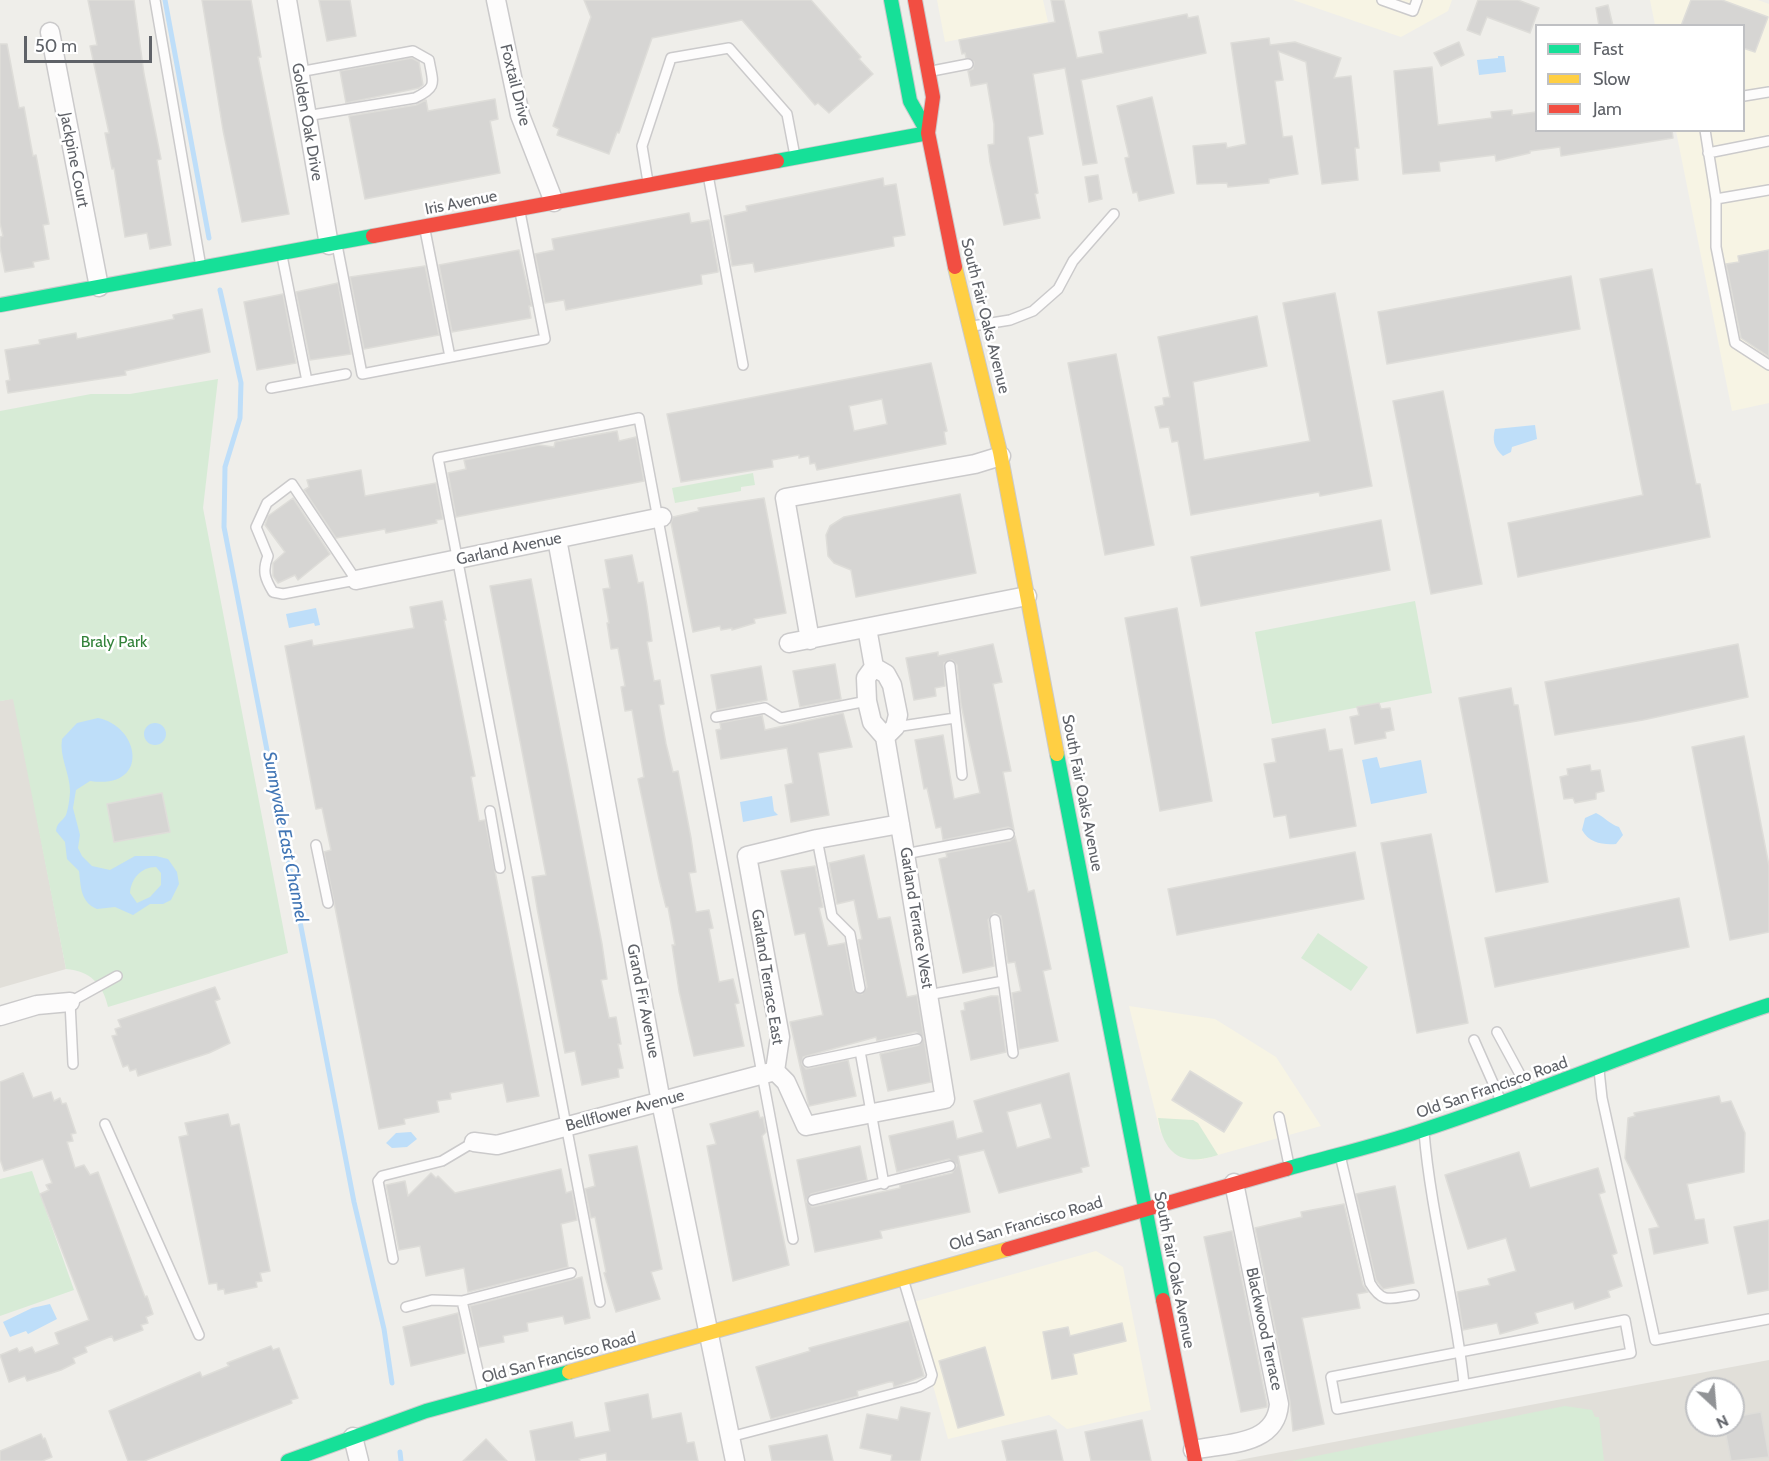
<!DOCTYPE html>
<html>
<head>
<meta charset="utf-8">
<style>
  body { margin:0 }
  #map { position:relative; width:1769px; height:1461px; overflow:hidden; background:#efeeea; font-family:Cabin,sans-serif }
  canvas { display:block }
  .legend { position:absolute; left:1535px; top:24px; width:210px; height:108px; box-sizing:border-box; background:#fff; border:2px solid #bfc0c3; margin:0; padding:8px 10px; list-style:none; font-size:18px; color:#5f6268 }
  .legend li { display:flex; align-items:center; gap:12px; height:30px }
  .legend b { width:30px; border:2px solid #bfc0c3 }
  .north { position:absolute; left:1685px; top:1377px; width:60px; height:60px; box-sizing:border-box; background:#fff; border:2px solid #bfc0c3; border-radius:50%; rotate:154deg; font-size:16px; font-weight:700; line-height:24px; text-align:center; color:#5f6268 }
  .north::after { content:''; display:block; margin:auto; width:21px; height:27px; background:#919396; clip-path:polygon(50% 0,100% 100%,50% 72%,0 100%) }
  .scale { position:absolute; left:24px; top:36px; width:128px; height:27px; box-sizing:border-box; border:3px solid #5f6268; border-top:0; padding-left:8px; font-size:18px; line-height:21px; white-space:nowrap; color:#5f6268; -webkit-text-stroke:4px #fff; paint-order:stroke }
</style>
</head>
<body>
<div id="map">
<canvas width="1769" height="1461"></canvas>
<ul class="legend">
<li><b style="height:8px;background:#16e098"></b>Fast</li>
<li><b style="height:8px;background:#ffcf43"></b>Slow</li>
<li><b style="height:8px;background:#f24e42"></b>Jam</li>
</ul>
<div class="north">N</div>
<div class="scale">50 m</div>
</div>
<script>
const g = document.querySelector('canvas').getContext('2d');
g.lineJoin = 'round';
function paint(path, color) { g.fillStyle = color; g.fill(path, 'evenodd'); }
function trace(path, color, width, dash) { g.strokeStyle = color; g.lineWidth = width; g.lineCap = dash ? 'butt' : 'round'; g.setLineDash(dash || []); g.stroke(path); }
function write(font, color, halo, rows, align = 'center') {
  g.font = font + ' Cabin,sans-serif'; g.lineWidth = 5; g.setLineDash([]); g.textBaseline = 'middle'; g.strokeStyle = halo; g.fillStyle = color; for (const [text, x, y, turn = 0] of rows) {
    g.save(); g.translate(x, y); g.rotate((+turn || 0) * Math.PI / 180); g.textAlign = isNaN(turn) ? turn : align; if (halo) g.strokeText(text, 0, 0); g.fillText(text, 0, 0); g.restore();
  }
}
paint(new Path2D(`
  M937,0H1043L1048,22L945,42Z
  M1293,0H1452L1448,11L1401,37Z
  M1650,0H1758L1769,4V403L1732,411L1676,131L1744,130V26L1655,25Z
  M1129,1006L1215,1019L1276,1057L1321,1126L1200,1160L1182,1158L1160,1131Z
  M1096,1251L1123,1267L1151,1410L1067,1429L1049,1415L948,1439L910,1303Z`), '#f7f4e4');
paint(new Path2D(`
  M14,698L66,969L0,988V701Z
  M1769,1360V1461H1234L1334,1442ZM1697,1389H1733V1425H1697Z`), '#e1dfd9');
paint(new Path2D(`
  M218,379L203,508L288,953L108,1007C103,984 90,971 66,969L13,699L0,701V411L91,394H130Z
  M753,473L755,485L741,487V491L675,503L672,488Z
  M1415,601L1432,693L1272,724L1255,632Z
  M1318,933L1368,967L1351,991L1301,958Z
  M1158,1118L1193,1120L1198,1123L1218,1155C1182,1167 1164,1155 1158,1118Z
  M32,1171L74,1290L0,1316V1179Z
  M1565,1406L1592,1410L1595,1417H1599L1604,1461H1291Z`), '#d7ebd6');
paint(new Path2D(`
  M1498,56H1504L1506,72L1479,75L1477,60L1498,58Z
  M1535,425L1537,439L1512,447L1511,452L1503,456C1494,448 1492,440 1495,429Z
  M316,608L320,625L315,626L314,623L289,628L286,614Z
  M98,718C140,726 151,790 90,781L76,790L73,808L80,835L78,848L82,856L92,866L110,870L135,856H156L168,859L177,872L179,884L171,900L163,904H150L133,915L115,907L97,909C80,902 81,886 79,871L67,859L65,842L56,831C57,822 62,822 66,815C68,810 70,797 70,791C70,774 59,756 62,739L77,723ZM156,867L161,873V885L150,897L137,903L130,893C131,879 141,867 156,867Z
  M144 734a11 11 0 1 1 22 0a11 11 0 1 1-22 0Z
  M1377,757L1380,768L1421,760L1427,793L1371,804L1362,760Z
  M772,796L774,811L778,815L743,822L740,802Z
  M1596,813C1605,817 1609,824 1619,827L1623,835L1616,844C1603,845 1589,843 1582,830L1585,818Z
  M411,1132L417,1139L407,1147L392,1148L386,1143L396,1133Z
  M50,1304L57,1319L28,1334L26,1331L10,1337L3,1322L32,1308Z`), '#bedef9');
trace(new Path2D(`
  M165,0L209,238
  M220,290L241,383L240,418L225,467L224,527L354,1202L384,1329L392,1383
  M400,1452L401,1461`), '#bedef9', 5);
const building = new Path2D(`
  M88,0H134L144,74L161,159L157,160L171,245L150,249L147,233L125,237L114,168L112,169L105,133H109L90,46L97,45Z
  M202,0H251L261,57H258L289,214L242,222L223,130Z
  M319,0H350L356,36L327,41Z
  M584,0H811L861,57L859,59L873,74L829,113L818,103L815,105L742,20L652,38L619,133L617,132L609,154L557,135L559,129L553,126L591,17Z
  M1051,0H1064L1077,58L1103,53L1099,32L1187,14L1188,18L1198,16L1206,53L1081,80L1097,163L1083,165L1065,68L1033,74L1043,134L1028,137L1038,193L1035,194L1040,218L1004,225L990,162L988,145L994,144V124L987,83L971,86L968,71L973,69L974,62L966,58L965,53L962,54L959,40L1055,22Z
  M1478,0H1518L1539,8L1530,33L1487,17L1480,35L1467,30Z
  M1691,0H1722L1768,17L1755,52L1743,48V26H1681Z
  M1608,5L1613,26H1599L1596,8Z
  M1269,38L1270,45L1295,42L1341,58L1334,78L1351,76L1359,148H1355L1358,180L1322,184L1306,62L1278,51L1283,80L1275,81L1283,137L1292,136L1298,174L1269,179V183L1228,187L1227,183L1197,184L1193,146L1226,143L1227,148L1246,144L1231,43Z
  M1459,42L1464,55L1441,66L1434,53Z
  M0,44H7L19,108L24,107L33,156L36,155L49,224L43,225L49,259L33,262L34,267L5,272L0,247V237L3,236L0,223Z
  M412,58L419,62L423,85L419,88L346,103L340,71Z
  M1432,67L1438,125L1492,118L1491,112L1512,110V115L1536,112V130H1672L1673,138L1561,156L1560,147L1530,151V153L1496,161L1495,155L1439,162L1440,171L1403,174L1394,71Z
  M1152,97L1174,193L1139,201L1137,192L1133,193L1128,172L1125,158L1129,157L1117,106Z
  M495,99L498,119L490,121L500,173L365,199L349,116L416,105L426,100L428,111Z
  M1098,175L1102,199L1089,202L1085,177Z
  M883,178L884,186L896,184L905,235L893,237L894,246L755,272L753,263L732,266L724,216L747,211L746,206Z
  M689,213L691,223L709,220L718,269V272L701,275L702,284L566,310L564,300L545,303L535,254L554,250L552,239Z
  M519,250L532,306H529L531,318L452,332L439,265Z
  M1769,250V357L1741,338L1726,264L1739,262L1738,256Z
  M425,266L439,335L364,349L350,277Z
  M1652,269L1696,484H1700L1710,537L1518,577L1508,523L1643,495L1600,279Z
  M1571,276L1580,329L1387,364L1378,312Z
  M338,283L351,354L310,360L296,292Z
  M1335,293L1372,486L1320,496L1319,492L1191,515L1178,441L1172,442L1169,427L1160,428L1155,407L1164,405L1163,398L1170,397L1158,337L1257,316L1267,366L1193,382L1204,460L1310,441L1283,303Z
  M283,294L296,363L257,370L244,302Z
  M202,309L210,352L125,371L126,375L8,393L6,381L10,380L5,350L40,344L39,340L76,333L77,339L174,319L173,315Z
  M1116,354L1154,545L1105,555L1068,363Z
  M931,363L947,431L944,432L946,444L817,470L815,463L810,464L809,456L799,458V455L772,460L773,467L681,482L667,414ZM882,399L887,424L854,431L849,406Z
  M1443,391L1482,584L1431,594L1393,401Z
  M617,431L619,441L636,437L644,481L456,517L448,473L466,469L464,460L539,445L554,447L555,442Z
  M361,470L365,496L436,483L443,519L436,520L437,523L386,533L385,529L336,538L304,490L309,487L307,480Z
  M960,494L976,573L856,597L851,570L834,563L828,556L826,535L830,526L844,517Z
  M293,498L330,554L298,580L295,575L278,583L273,576V563L285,552L265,525L268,516Z
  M764,498L786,613L754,619L755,623L732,630V628L721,630L720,626L693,632L671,523L673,517L699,511L698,508Z
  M1381,520L1390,570L1201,606L1191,557Z
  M632,555L638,583L643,582L647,606L652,641L647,642L654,681L660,680L664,704L659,705L666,744L673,772L678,771L691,838L696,872L689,873L696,912L709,910L713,928L709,929L719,982L733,979L739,1003L735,1004L744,1046L694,1056L679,991L672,945H675L668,907H666L659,879L638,779L644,777L632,710L625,711L621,687L625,686L618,648L611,649L607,623H609L603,589L610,588L605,560Z
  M531,579L602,944L607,979L601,980L609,1018L616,1017L621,1044H618L623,1068L618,1069L619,1077L582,1085L575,1051L565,1053L537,908L532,877L546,875L490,586Z
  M442,601L446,620H444L475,776L471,777L479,821L485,820L539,1096L507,1102L503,1083L450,1093L451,1099L437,1101L439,1112L404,1119L405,1124L379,1129L324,852L331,850L322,808L316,809L285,646L312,640L313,646L414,628L410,607Z
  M1177,608L1212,801L1160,811L1125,618Z
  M993,644L1002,682L993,684L1011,771L1003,772L1014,830L1008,827L943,840L941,827L936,828L927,788L924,789L915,740L943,735L954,799L980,793L961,704L957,665L952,660L944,663L945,686L935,688L936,696L914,700L906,658L938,652V656Z
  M1738,644L1748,697L1643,720L1555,735L1545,682Z
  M835,664L841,699L800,707L793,671Z
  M761,666L767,700L717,710L711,675Z
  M1511,688L1514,705H1518L1548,882L1496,892L1459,698Z
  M1379,703L1381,709L1390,708L1394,730L1385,732L1386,738L1355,744L1350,717L1359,715L1357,707Z
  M843,713L852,747L818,753L829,815L791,822L785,785L793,783L787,748L721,759L716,730L721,729L720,723L762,715L765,730Z
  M1325,729L1329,751L1342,749L1356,826L1290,838L1286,815L1274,817L1264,764L1276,762L1272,739Z
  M1744,736L1769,866V932L1730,940L1692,747Z
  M1590,765L1591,771L1600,770L1604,791L1596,793V799L1575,803L1573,798L1564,799L1560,777L1568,775L1567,769Z
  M162,793L170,832L114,842L107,804Z
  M1431,834L1468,1023L1417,1033L1381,843Z
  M1015,836L1028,892L1034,890L1051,969L1043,971L1058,1041L1019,1049L1012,993L1021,991L1015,962L1008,963L1001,916L994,913L988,920L994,966L963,973L939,859L947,857L946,853L1010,841Z
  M1355,852L1364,899L1177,935L1168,889Z
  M864,855L878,919L890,917L907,997L917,995L931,1082L888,1091L880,1054L919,1045L923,1037L916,1032L877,1041L876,1037L803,1057L802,1064L806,1069L848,1060L856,1096L809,1106L790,1022L823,1015L805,933L795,935L781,871L815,866L823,907L819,908L828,946L845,943L854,990L862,994L867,987L858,940L862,939L854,900L837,904L829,863Z
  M1679,898L1689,947L1495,987L1485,938Z
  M215,987L220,999L215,1001L230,1043L209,1053L138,1076L136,1069L130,1071L128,1065L123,1067L112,1036L117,1035L115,1029L121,1027L118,1020Z
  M991,996H998L1006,1052L971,1060L961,1011L965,1010L964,1003Z
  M1190,1071L1242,1103L1224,1132L1172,1100Z
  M23,1073L33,1098L51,1092L54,1101L60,1098L62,1104L66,1103L76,1133L71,1134L73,1141L67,1142L75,1168L84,1165L90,1175L98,1172L145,1297L147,1296L153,1314L146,1317L148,1323L141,1325L143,1330L114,1341L112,1336L85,1347L87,1352L73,1358L75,1363L61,1370L27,1381L25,1376L9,1382L0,1355L17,1348L19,1352L32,1347L35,1353L59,1344L55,1333L89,1320L40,1194L49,1190L46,1185L52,1183L43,1159L4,1171L0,1159V1082Z
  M1069,1073L1089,1166L1081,1168L1082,1172L999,1193L984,1150L958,1156L970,1212L880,1231L882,1238L815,1252L797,1160L860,1146L867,1180L811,1194L806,1201L812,1207L900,1188V1185L952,1173L957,1165L949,1159L897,1172L889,1136L953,1121L957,1139L983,1132L974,1101ZM1041,1103L1051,1138L1017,1148L1007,1112Z
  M1719,1096L1721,1103L1731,1101L1745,1133L1744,1172L1687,1184L1695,1220L1704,1219L1708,1243L1654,1254L1649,1229L1659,1227L1625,1158L1628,1118L1635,1116L1634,1113Z
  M758,1111L760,1118L763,1117L766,1132L762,1136L789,1265L733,1281L707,1146L716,1144L710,1124Z
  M228,1114L231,1126L239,1124L270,1271L260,1273L262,1281L256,1282L257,1287L225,1294L224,1289L218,1290L217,1283L209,1284L179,1137L188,1135L185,1123Z
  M637,1146L662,1269L651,1272L660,1299L616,1312L604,1273L606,1272L595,1217L591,1218L585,1189L595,1186L589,1155Z
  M1519,1152L1530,1188L1598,1168L1605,1192L1599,1194L1617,1253L1612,1255L1622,1286L1608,1291L1610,1297L1575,1309L1573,1302L1535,1313L1538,1323L1500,1334L1497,1323L1463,1330L1457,1292L1490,1285L1488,1279L1516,1271L1506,1238L1468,1249L1445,1175Z
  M561,1169L566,1193L572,1191L577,1220L561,1224L568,1267L468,1292L464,1268L426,1276L420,1246L399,1250L386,1185L405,1181L408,1196L431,1173L436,1178L438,1176L455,1193Z
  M1395,1186L1414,1283L1383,1289L1376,1280L1356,1194Z
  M1344,1204L1363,1285L1368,1292L1357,1294L1360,1308L1302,1318L1324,1424L1293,1431L1290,1402L1255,1228L1302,1217L1301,1212Z
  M1769,1220V1290L1748,1294L1734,1227Z
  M1232,1231L1267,1404V1407L1241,1412L1204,1237Z
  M582,1277L590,1318L565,1324L563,1316L527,1323L528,1331L503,1336L504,1342L479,1347L470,1306Z
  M458,1313L465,1353L411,1366L403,1327Z
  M909,1321L924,1376L894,1387L893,1382H889L857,1391L858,1396L771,1419L756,1367L810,1351L809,1348Z
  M1122,1323L1126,1341L1073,1354L1077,1374L1052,1379L1043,1332L1068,1327L1070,1336Z
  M271,1346L273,1350L279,1348L298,1398L291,1400L292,1403L144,1461H128L109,1411L200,1372L202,1377L229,1366L227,1363Z
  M985,1347L1004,1415L958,1428L939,1361Z
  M648,1394L652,1419L681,1413L687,1443L694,1442L698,1461H607L606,1453L579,1459L580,1461H536L530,1431L572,1422L575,1438L610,1431L605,1403Z
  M901,1407L930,1413L920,1461H891L892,1455L860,1448L867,1414L898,1420Z
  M1761,1412L1769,1457L1731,1461L1724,1425H1733V1417Z
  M1142,1420L1151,1461H1091L1085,1432Z
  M1056,1430L1063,1461H1007L1002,1441Z
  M41,1434L43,1439L45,1438L52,1457L42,1461H0V1451Z
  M827,1435L833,1461H772L769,1446Z
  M486,1439L507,1461H463Z`);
paint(building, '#d6d5d3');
trace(building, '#deddd9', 1.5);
const lane = new Path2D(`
  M155,0L201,267
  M1382,0L1413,11L1417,0
  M932,71L968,64
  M299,72L413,51L429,60C433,83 438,87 415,98L306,116
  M1744,96L1769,92
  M1705,130L1716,199V247L1735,343L1769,365
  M1708,153L1769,141
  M708,175L743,365
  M648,182L642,146L671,58L729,48L787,114L795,156
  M1716,199L1769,190
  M425,230L450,357
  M337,245L362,374L545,339L520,212
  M282,256L307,381
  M973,326L1010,320L1033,311L1058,289L1073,261L1114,214
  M271,388L346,374
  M292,484L356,580L283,594L273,592C265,579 262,571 268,556L256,527L267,503Z
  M950,666L962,775
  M716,717L765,708L781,718L867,701
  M895,727L955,718
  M490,811L500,868
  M817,839L832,916L850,934L860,988
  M316,845L328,903
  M905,854L1009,834
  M995,920L1013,1053
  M928,995L1003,981
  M1497,1032L1529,1091
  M1474,1040L1501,1101
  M860,1051L884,1184
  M808,1062L917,1039
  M73,1064L70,1002L117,976
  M1599,1070L1602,1098L1655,1340L1769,1319
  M1279,1117L1289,1165
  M105,1124L199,1335
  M1424,1132C1431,1216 1455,1299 1464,1384
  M1340,1155L1370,1283C1383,1305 1391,1298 1414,1295
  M813,1200L950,1166
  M393,1259L378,1181L382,1176L442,1161L474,1142
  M462,1301L483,1393
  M600,1302L438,458L639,418L793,1239
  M406,1307L432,1300L462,1301L571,1273
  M1625,1320L1631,1353L1337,1409L1331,1377Z
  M730,1437L919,1387L930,1381L932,1375L904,1282`);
const street = new Path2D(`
  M287,0L329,245
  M496,0L520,115L554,202
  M50,32L99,287
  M557,539L661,1102L735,1461
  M356,580L662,517
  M867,628L874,667L866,678L867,701L872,722L885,737L905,854L945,1099L806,1126L786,1082L775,1071L780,1037L747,856L817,839L900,824
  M810,640L785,498L975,464L1001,456
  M789,643L1027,596
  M874,667L886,674L892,685L898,715L895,727L885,737
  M0,1016L37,1005L70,1002
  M474,1142L497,1145L775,1071
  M353,1437L359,1461
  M1193,1450C1226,1443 1276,1446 1279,1404L1234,1183`);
const fast = new Path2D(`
  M891,0L910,101L928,133
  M777,161L928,133
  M0,305L373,236
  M1057,754L1163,1300
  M1286,1169C1332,1156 1380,1145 1426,1129C1542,1091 1653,1043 1769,1005
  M288,1461L426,1411L569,1372`);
const slow = new Path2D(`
  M955,267L1000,452L1057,754
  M569,1372L1008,1249`);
const jam = new Path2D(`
  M915,0L933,97L928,133L955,267
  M373,236L777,161
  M1008,1249L1286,1169
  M1163,1300L1195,1461`);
trace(lane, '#cbcacb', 12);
trace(street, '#cbcacb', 21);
trace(fast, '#cacacb', 16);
trace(slow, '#cacacb', 16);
trace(jam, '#cacacb', 16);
trace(lane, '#fdfcfc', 9);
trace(street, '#fdfcfc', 18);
trace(fast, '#16e098', 14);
trace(slow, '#ffcf43', 14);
trace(jam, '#f24e42', 14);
write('16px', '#5f6268', '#fff', [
  ["Foxtail Drive",515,85,76],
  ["Golden Oak Drive",307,122,80],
  ["Jackpine Court",74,160,79],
  ["Iris Avenue",461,203,-11],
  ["South Fair Oaks Avenue",985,316,76],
  ["Garland Avenue",509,549,-12],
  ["South Fair Oaks Avenue",1082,793,79],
  ["Garland Terrace West",916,918,81],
  ["Garland Terrace East",767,977,81],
  ["Grand Fir Avenue",643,1001,79],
  ["Old San Francisco Road",1492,1088,-19],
  ["Bellflower Avenue",625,1111,-15],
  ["Old San Francisco Road",1026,1224,-16],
  ["South Fair Oaks Avenue",1174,1270,79],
  ["Blackwood Terrace",1264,1329,78],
  ["Old San Francisco Road",559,1358,-15]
]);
write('16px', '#33823a', '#fff', [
  ["Braly Park",114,642]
]);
write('italic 18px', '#4276b5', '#fff', [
  ["Sunnyvale East Channel",285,837,79]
]);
</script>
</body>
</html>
